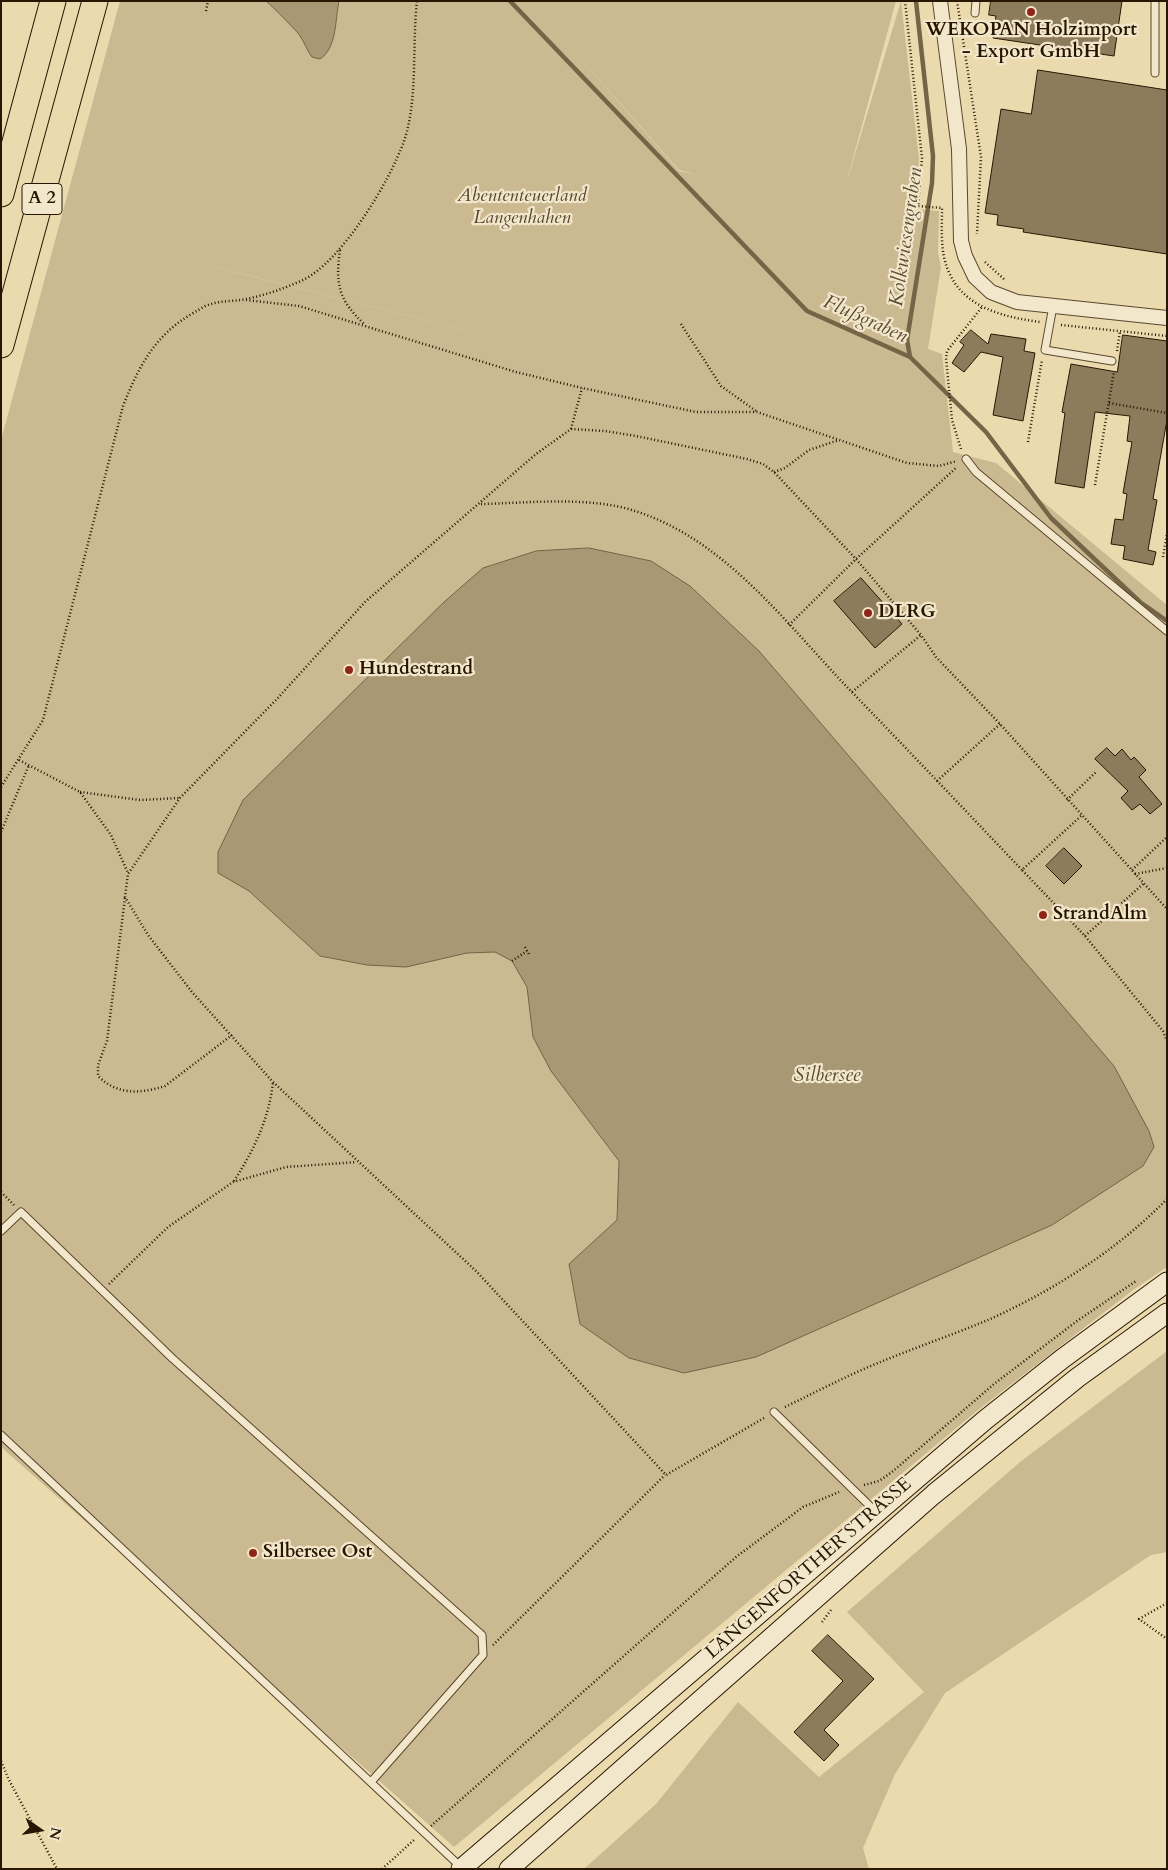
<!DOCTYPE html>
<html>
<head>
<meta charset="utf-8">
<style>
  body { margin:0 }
  #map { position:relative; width:1168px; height:1870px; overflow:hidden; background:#ecdaaf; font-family:Cardo,serif }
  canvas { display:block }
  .frame { position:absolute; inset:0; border:2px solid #271702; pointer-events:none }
  .north { position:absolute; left:15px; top:1805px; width:50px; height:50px; -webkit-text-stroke:4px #f3e7cb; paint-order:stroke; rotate:103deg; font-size:14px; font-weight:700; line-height:20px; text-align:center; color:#271702 }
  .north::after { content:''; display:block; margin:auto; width:18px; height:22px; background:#271702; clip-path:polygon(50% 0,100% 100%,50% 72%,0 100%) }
</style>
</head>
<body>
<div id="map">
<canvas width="1168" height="1870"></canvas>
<div class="frame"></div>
<div class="north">N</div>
</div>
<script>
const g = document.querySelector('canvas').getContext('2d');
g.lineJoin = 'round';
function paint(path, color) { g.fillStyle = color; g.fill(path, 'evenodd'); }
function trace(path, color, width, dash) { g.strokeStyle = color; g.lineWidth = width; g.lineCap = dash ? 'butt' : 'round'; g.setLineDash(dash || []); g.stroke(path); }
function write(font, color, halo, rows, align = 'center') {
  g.font = font + ' Cardo,serif'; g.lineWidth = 4.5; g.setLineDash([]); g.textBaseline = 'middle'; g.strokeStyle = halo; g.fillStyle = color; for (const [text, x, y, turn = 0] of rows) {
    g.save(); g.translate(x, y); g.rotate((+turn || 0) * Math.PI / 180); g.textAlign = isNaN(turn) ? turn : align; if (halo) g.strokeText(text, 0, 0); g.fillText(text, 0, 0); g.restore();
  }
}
paint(new Path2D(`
  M120,1H896L846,184L901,1L919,159L916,209L939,211L938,253L941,267L928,349L942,354L953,452L996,463L1167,605V1267L1133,1290L978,1410L454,1847L1,1447V440ZM553,27L679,170L697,175L679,171ZM186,260L243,274L612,367Z
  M1167,1351V1552L1151,1555L945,1693L895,1774L863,1848L869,1869H584L656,1804L738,1702L819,1777L924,1692L847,1612L1020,1462Z`), '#cbb992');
const water = new Path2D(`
  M266,1H339C335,20 337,48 320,59L312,57C307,51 305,43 300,36C299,33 269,3 266,1Z
  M589,548L651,561L690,586L759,651L1114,1066L1149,1131L1154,1147L1143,1166L1052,1225L756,1357L684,1373L629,1358L580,1324L569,1264L617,1220L619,1161L551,1071L533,1037L527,987L512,961L495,952L467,953L406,967L367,965L320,956L249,891L218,873V852L243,800L444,602L483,568L536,551Z`);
paint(water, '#a99874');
trace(water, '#756446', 1);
trace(new Path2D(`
  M510,1L807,311L910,357L986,432L1051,518L1140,602L1167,621
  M910,357L907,340L932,183L933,156L916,1`), '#756446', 4.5);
const building = new Path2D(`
  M991,1H1122L1114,56L993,38L996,16L989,15Z
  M1038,70L1167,90V254L1023,232L1024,229L997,225L998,215L985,213L1001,109L1031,114Z
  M971,330L988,344L991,334L1026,339L1024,351L1035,353L1023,421L993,415L1003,357L981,352L964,372L952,363L964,345L960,342Z
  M1123,335L1167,341V420L1153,499L1157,500L1148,550L1156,552L1153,565L1123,559L1125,546L1111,544L1115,519L1123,520L1127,494L1123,493L1132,442L1127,441L1130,416L1095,412L1084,488L1055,483L1065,413L1062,412L1071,364L1117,372Z
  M861,578L902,624L875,648L834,601Z
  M1107,748L1115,756L1122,749L1131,760L1134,757L1146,770L1139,777L1162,804L1150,814L1140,804L1132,810L1121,798L1128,791L1095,759Z
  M1064,848L1082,866L1064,884L1046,866Z
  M828,1635L874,1679L824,1730L839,1745L824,1761L794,1732L843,1681L812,1651Z`);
paint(building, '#8d7c5c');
trace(building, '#271702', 1);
const service = new Path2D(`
  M975,13L976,1
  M1155,73V1
  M1053,306L1045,350L1112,361
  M966,459L976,472L1167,631
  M1,1231L21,1212L172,1358L482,1635L483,1655L371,1782
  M774,1412L876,1512
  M1,1435L461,1867`);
const minor = new Path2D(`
  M940,1L959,149L961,241L965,256L975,277L991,292L1017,302L1167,318`);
const secondary = new Path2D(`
  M461,1869L985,1420L1062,1359L1167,1282
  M509,1869L934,1494L1077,1378L1167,1313`);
const motorway = new Path2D(`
  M1,194L53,1
  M1,345L95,1`);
trace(service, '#58482d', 9);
trace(minor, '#58482d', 16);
trace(secondary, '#271702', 21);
trace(motorway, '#271702', 27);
trace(new Path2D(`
  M905,1L922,158L918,206L942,208C942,227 940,252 948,270C963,308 1004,317 1040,322
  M957,1L981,157L977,234
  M206,11L208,1
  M340,250C335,286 339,300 365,325
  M985,262L1005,280
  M246,300L299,306L516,372L582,388L696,412H757L907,463L939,466L957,461
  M681,324L721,386L756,411
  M1061,325L1167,336
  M1117,351L1120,331
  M1109,403L1167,413
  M571,429L582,388
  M1028,442L1042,360
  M961,449L952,420L946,358L947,351L982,307
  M774,472L785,468L809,450L839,440
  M1095,485L1114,371
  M481,504C528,503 590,496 635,511C724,539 785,622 847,687C906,748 964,809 1022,870
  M1163,557L1167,534
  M789,625L856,559L957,467
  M852,692L921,635
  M19,760L80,792L111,835L128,873
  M937,781L1000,724
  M1,787L43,720L123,406C139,366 155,334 195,312C200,309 206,305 211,304C221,301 232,301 241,300C263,296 283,289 303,280C342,261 390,181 404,141C418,101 412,44 417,1
  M80,792L140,800L180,798
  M1067,800L1097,771
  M1081,816L1022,870L1085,936L1163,1031L1167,1041
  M1,832L29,765
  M1132,870L1167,837
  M1135,874L1167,868
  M125,898L107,1041L98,1065V1076C117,1095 140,1094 165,1086L232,1035
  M1085,936L1143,884
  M525,947L530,956
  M512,961L527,951
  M234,1181C254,1150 269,1119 273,1082
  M1,1192L14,1205
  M109,1284L168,1227L233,1182L286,1167L356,1162
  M785,1407C816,1392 846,1376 878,1363C914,1348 952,1335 988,1320C1054,1290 1116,1251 1167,1199
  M764,1418L666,1475L476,1271L273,1082L192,992L148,935L125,897L128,874L180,798L276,700L365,602L536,454L571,429L605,431L636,436L747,459L763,464L774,472L856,559L921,635L936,657L1000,724L1167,909
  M864,1485L879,1481L892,1472L994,1384L1077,1321L1136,1281
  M1167,1603L1139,1619L1167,1639
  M822,1622L831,1610
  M493,1645L665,1475
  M1,1761L9,1780L57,1869
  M431,1826L736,1557L803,1507L839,1492
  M382,1869L415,1839`), '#271702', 2.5, [1, 2.5]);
trace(service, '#f3e7cb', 7);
trace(minor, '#f3e7cb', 14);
trace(secondary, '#f3e7cb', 19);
trace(motorway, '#ecdaaf', 25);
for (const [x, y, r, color] of [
  [1031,12,5,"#8f2418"],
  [868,613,5,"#8f2418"],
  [349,670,5,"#8f2418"],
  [1043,915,5,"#8f2418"],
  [253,1553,5,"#8f2418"]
]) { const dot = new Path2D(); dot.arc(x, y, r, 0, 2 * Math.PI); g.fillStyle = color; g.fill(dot); trace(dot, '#f3e7cb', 2); }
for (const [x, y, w] of [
  [42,199,40]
]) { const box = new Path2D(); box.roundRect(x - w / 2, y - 15.5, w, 31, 4); g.fillStyle = '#f3e7cb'; g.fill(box); trace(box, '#271702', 1); }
write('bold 18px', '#271702', null, [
  ["A 2",42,199]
]);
write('bold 19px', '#271702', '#f3e7cb', [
  ["WEKOPAN Holzimport",1031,31,"center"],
  ["- Export GmbH",1031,53,"center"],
  ["DLRG",878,613],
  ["Hundestrand",359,670],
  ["StrandAlm",1053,915],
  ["Silbersee Ost",263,1553]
], 'left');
write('italic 19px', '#58482d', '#f3e7cb', [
  ["Abententeuerland",522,197],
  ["Langenhahen",522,219]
]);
write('19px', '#271702', '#f3e7cb', [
  ["LANGENFORTHER STRASSE",809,1569,-41]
]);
write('italic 20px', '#5b4b30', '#f3e7cb', [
  ["Kolkwiesengraben",907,237,-82],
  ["Flußgraben",865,320,24],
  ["Silbersee",827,1076]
]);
</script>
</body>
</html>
